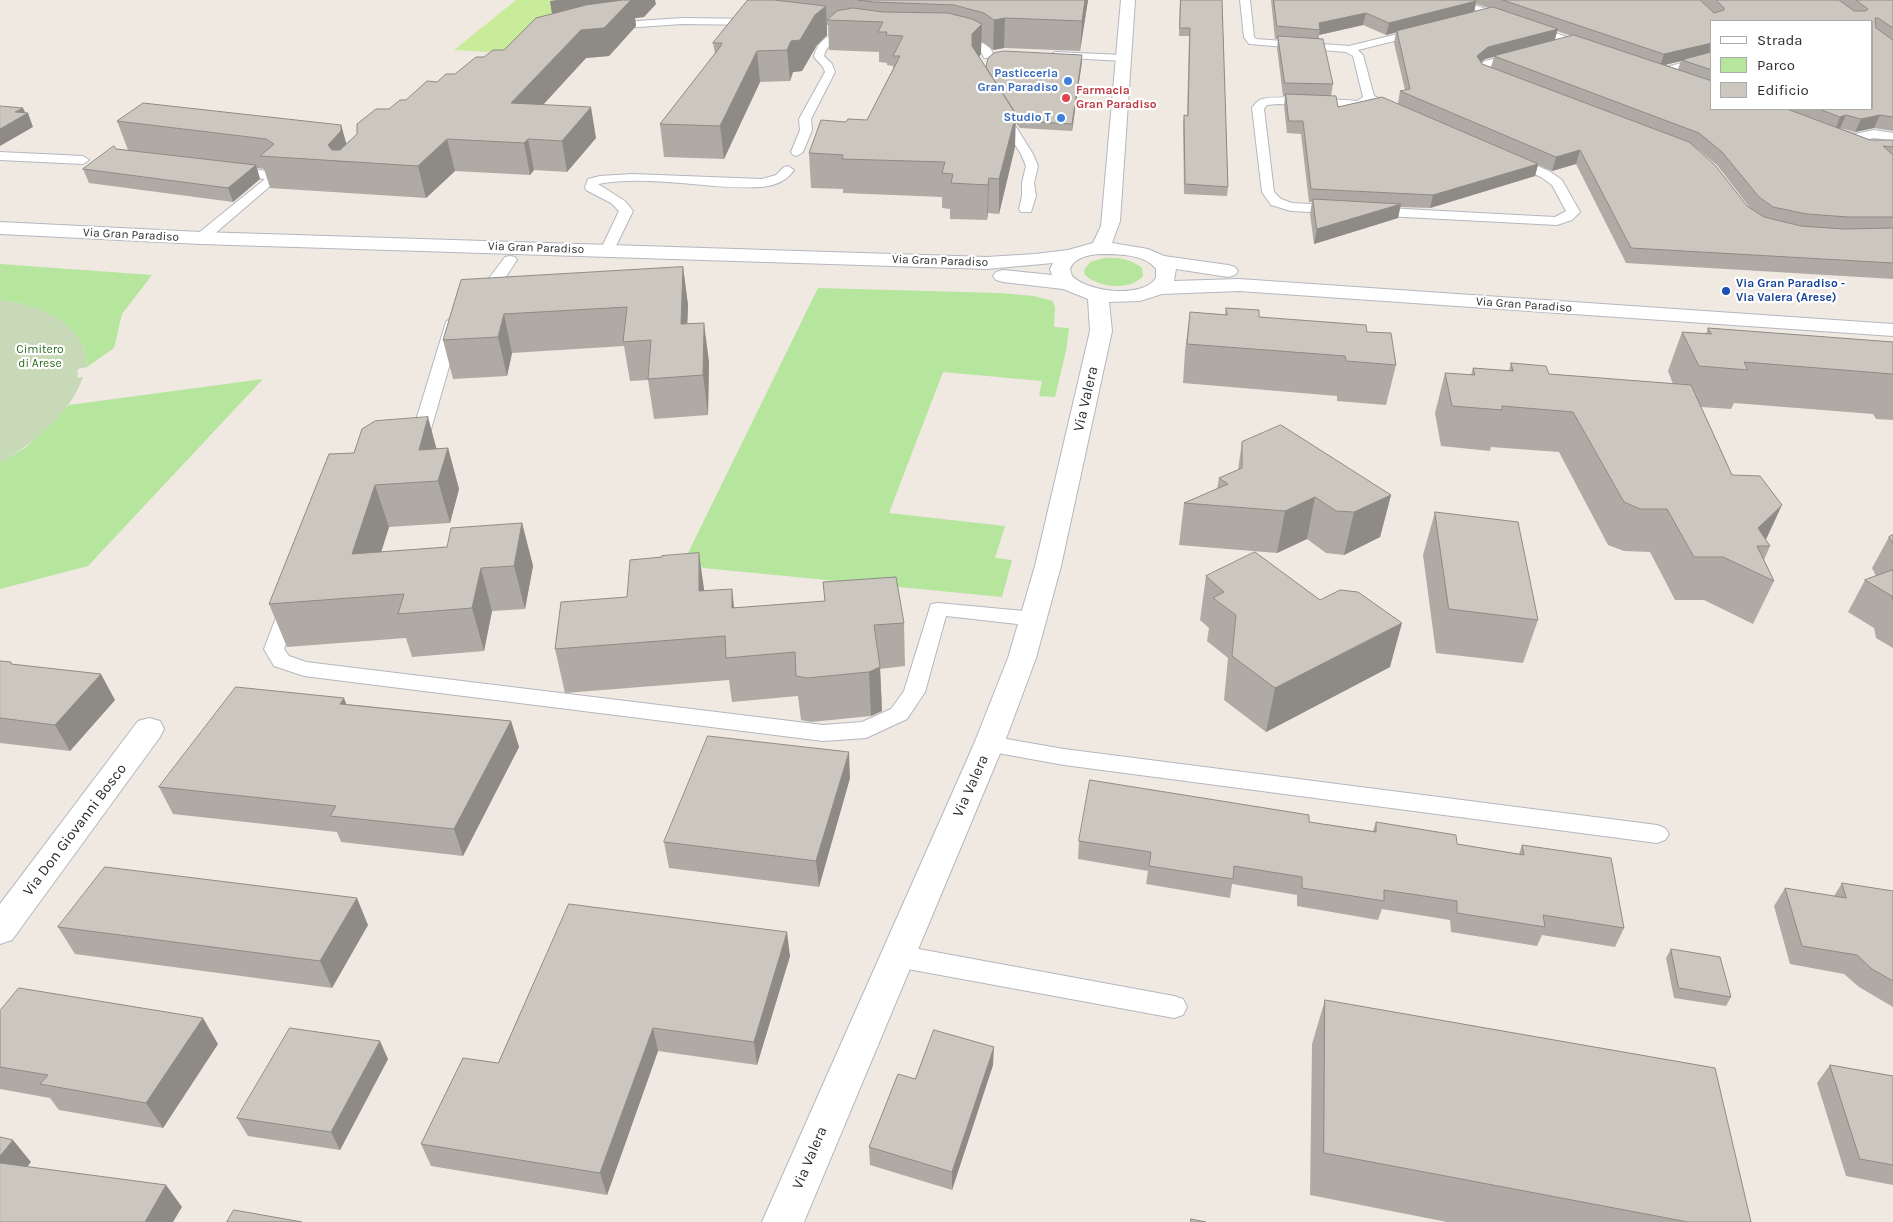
<!DOCTYPE html>
<html>
<head>
<meta charset="utf-8">
<style>
  body { margin:0 }
  #map { position:relative; width:1893px; height:1222px; overflow:hidden; background:#efe9e1; font-family:Karla,sans-serif }
  canvas { display:block }
  .legend { position:absolute; left:1710px; top:20px; width:162px; height:90px; box-sizing:border-box; background:#fff; border:1px solid #ababab; margin:0; padding:6px 9px; list-style:none; font-size:15px; color:#2e2e2e }
  .legend li { display:flex; align-items:center; gap:10px; height:25px }
  .legend b { width:25px; border:1px solid #ababab }
</style>
</head>
<body>
<div id="map">
<canvas width="1893" height="1222"></canvas>
<ul class="legend">
<li><b style="height:6px;background:#fff"></b>Strada</li>
<li><b style="height:14px;background:#b6e59e"></b>Parco</li>
<li><b style="height:14px;background:#cbc7bf"></b>Edificio</li>
</ul>
</div>
<script>
const g = document.querySelector('canvas').getContext('2d');
g.lineJoin = 'round';
function paint(path, color) { g.fillStyle = color; g.fill(path, 'evenodd'); }
function trace(path, color, width, dash) { g.strokeStyle = color; g.lineWidth = width; g.lineCap = dash ? 'butt' : 'round'; g.setLineDash(dash || []); g.stroke(path); }
function write(font, color, halo, rows, align = 'center') {
  g.font = font + ' Karla,sans-serif'; g.lineWidth = 4.5; g.setLineDash([]); g.textBaseline = 'middle'; g.strokeStyle = halo; g.fillStyle = color; for (const [text, x, y, turn = 0] of rows) {
    g.save(); g.translate(x, y); g.rotate((+turn || 0) * Math.PI / 180); g.textAlign = isNaN(turn) ? turn : align; if (halo) g.strokeText(text, 0, 0); g.fillText(text, 0, 0); g.restore();
  }
}
paint(new Path2D(`
  M1104,258C1118,257 1131,259 1142,268L1143,276C1130,291 1099,288 1085,275L1084,270L1090,262Z
  M0,264L152,275L122,314L114,348L87,367C86,360 86,353 84,348C70,317 31,303 0,300Z
  M818,288L1000,293L1034,296L1053,301L1055,308L1054,327L1069,328L1066,351L1055,397L1039,396L1042,381L943,372L889,513L1005,526L995,558L1012,560L1002,597L703,568L688,553Z
  M263,379L88,566L0,589V463L26,447L69,405Z`), '#b6e59e');
paint(new Path2D(`
  M0,300C31,303 70,317 84,348C86,353 86,360 87,367L78,369L77,378L83,377C69,416 34,442 0,463Z`), '#c8d9b8');
paint(new Path2D(`
  M516,0H568L507,53L454,50Z`), '#c9ec9a');
const service = new Path2D(`
  M1240,0H1250L1254,37L1256,39L1349,46L1422,28L1426,29V33L1358,50L1363,55L1374,96L1549,171L1562,180L1580,212L1572,220L1557,225L1291,211L1271,205L1262,192L1252,108C1254,105 1257,101 1260,100C1270,94 1342,100 1357,101L1363,97L1353,56L1346,52L1249,44L1244,37ZM1371,103L1541,177L1552,185L1566,211L1555,217L1292,203L1281,199L1274,192L1264,109L1267,105L1277,104L1359,107Z
  M1446,0H1460L1590,45L1591,47L1586,50L1582,49Z
  M682,18L758,19L763,22L758,25L682,24L609,29L604,26L609,23Z
  M844,30L848,31L849,33L848,35C836,40 827,44 824,56L832,64L835,72L811,119L812,130L803,152L797,156L793,155L791,152L800,130L799,119L825,72L823,67L814,57C817,41 829,34 844,30Z
  M956,38C967,39 993,41 993,56L992,58H984C979,44 966,46 952,43L951,41L952,39Z
  M1055,52L1123,55L1128,58L1123,61L1051,57L1050,55Z
  M1518,53L1523,56L1522,58L1493,65L1487,69L1503,77L1505,79L1503,81C1492,83 1481,77 1476,68L1485,61Z
  M1712,55V61L1659,75L1654,72L1655,70Z
  M1000,108L1006,111L1033,154L1038,166L1034,183L1036,196L1031,212H1021L1019,209L1022,196V183L1026,166L1021,154L994,111Z
  M1833,128L1855,134L1874,130L1893,133V141L1874,138L1855,142L1829,135L1827,132Z
  M0,152L83,156L89,160L83,164L0,160Z
  M788,166L794,170C787,181 774,186 761,187C708,190 650,174 598,184L625,201L633,211L612,254H602L600,251L619,211L611,203L586,190L585,187L588,179L600,176L632,174L762,179L776,175L784,167Z
  M232,167L276,172L282,176L206,241H196L194,238L196,235L265,179L228,174L226,171Z
  M510,256L515,257L517,260L501,284L486,301H476L474,298C484,284 495,271 505,257Z
  M454,317L459,319L462,322L427,443L424,447L418,448L412,447L409,443L446,322L449,319Z
  M290,601L297,602L300,607L284,649L289,656L306,662L823,725L862,722L891,709L904,691L931,604L938,603L1035,612L1042,614L1045,619L1042,624L1035,626L946,616L925,692L907,719L866,738L823,741L304,676L274,666L264,649L280,607L283,602Z
  M989,736L1064,749L1657,825L1665,828L1669,834L1665,840L1657,843L1064,765L981,750L978,744L981,738Z
  M897,945L1174,996L1183,999L1187,1007L1183,1015L1174,1018L897,967L888,964L884,956L888,948Z`);
const minor = new Path2D(`
  M1121,0H1135L1120,221L1112,243L1148,249L1164,256L1228,265L1235,267L1238,271L1235,275L1228,277L1176,269L1174,281L1239,279L1893,324V336L1239,291L1162,294L1140,301L1109,302L1112,331L1061,566L1036,658L1004,744L804,1222H762L974,744L1008,658L1035,566L1090,331L1088,299L1063,289L1003,282L996,280L993,276L996,272L1003,270L1052,275L1050,269L1053,263L987,269L201,244L0,234V222L201,232L987,257L1035,254L1068,250L1093,243L1101,226ZM1100,254C1118,254 1145,254 1156,269V278C1142,299 1088,292 1072,276L1070,269C1075,257 1088,255 1100,254Z
  M149,718L160,721L164,729L160,737L12,940L0,944V904L138,721Z`);
trace(service, '#b4b7c1', 2);
trace(minor, '#b4b7c1', 2);
paint(service, '#fff');
paint(minor, '#fff');
paint(new Path2D(`
  M748,0H1088L1080,51L1004,48L993,50L984,43L981,42V54L979,57L986,67L1082,61L1072,131L1020,128L1015,122V147L999,214L988,213L987,220L950,219V209L942,208V197L843,193V189L811,188L809,153L846,122L867,120L893,69V66L887,65V63L879,62V52L829,50L828,25H827V35L817,45L802,71L793,72L790,81L760,82L724,159L664,157L660,124L715,54L713,43Z
  M1180,0H1222L1228,187L1227,196L1184,194L1183,124L1184,115L1187,116L1189,36H1179Z
  M1271,0H1893V131L1874,128L1855,132L1840,128L1870,140H1893V279L1626,263L1576,164L1552,171L1538,165L1535,176L1430,208L1400,207L1398,218L1314,244L1310,214L1312,202H1309L1301,134L1287,133L1284,106L1285,96H1283L1277,48L1278,39H1275ZM1476,4L1489,8L1474,12ZM1712,21L1872,109H1712ZM1363,25L1386,35L1396,32L1394,43L1405,90L1400,91L1398,103L1338,107L1331,96L1333,84L1319,39V35ZM1557,31L1571,36L1555,40ZM1494,57L1491,67L1482,64L1481,62L1485,59ZM1681,61L1678,69L1665,65ZM1694,146L1717,165L1750,208L1747,206Z
  M550,1L656,4L644,17L635,18L636,26L609,56L586,58L543,105L596,138L567,172L534,170L530,175L455,171L426,198L270,188L264,169L257,168L260,179L233,202L89,183L83,169L116,149L128,150L117,121L341,125L346,144L389,109L437,82L455,74L484,57L504,50L552,14Z
  M683,267L688,305L687,324L709,362L708,415L654,419L648,380L630,381L624,346L512,353L507,376L453,379L443,340L461,280Z
  M1226,308L1259,317L1367,332L1396,365L1386,405L1337,401V396L1183,383L1185,351L1190,312L1225,315Z
  M1708,328L1893,342V420L1876,419L1873,414L1734,403L1731,409L1701,407L1732,475L1766,540L1770,546L1764,560L1774,581L1753,624L1704,600H1675L1650,552L1624,551L1608,545L1559,452L1491,447L1490,451L1441,446L1435,413L1445,373L1471,375L1473,368L1509,371L1511,363L1549,374L1673,384L1668,371L1682,332L1706,334Z
  M1242,442L1391,495L1380,537L1344,555L1326,553L1307,539L1277,553L1179,545L1184,503L1217,489L1219,478L1238,470Z
  M448,448L459,489L450,523L389,527L381,552L447,547L522,523L533,566L525,609L492,611L484,651L412,657L406,638L287,647L269,604L354,453Z
  M1435,512L1538,620L1523,663L1436,653L1423,555Z
  M1893,535V648L1876,638L1874,628L1848,612L1865,580L1876,576L1872,568L1889,537Z
  M1206,576L1390,667L1266,732L1224,700L1228,658L1207,641L1209,628L1200,620Z
  M823,582L904,623L905,666L880,669L882,711L871,716L811,722L801,720L798,696L732,702L729,680L565,693L555,649L704,591L734,608L825,601Z
  M0,661L13,665L115,700L70,751L0,743Z
  M346,704L511,721L519,747L463,856L341,842L337,832L173,814L159,787Z
  M850,778L819,887L669,868L664,842Z
  M1309,822L1373,831L1376,822L1457,844L1519,854L1522,845L1624,928L1615,947L1542,935L1537,946L1451,932L1450,920L1382,909L1378,920L1297,906V895L1232,884L1230,898L1146,884L1148,871L1078,859L1079,841Z
  M1842,883L1893,891V1007L1859,987L1844,974L1790,964L1774,906L1785,888L1834,896Z
  M368,925L332,988L75,954L58,927Z
  M1671,949L1731,997L1726,1006L1674,998L1666,958Z
  M790,956L757,1065L658,1051L607,1195L431,1166L421,1144L498,1063Z
  M1325,1000L1751,1222H1447L1310,1195L1312,1044Z
  M0,1011L218,1044L163,1128L59,1110L50,1098L0,1089Z
  M388,1059L340,1150L248,1136L237,1118Z
  M993,1065L952,1190L870,1165L869,1147L915,1079Z
  M1830,1065L1893,1076V1185L1846,1176L1817,1083Z`), '#afaba4');
paint(new Path2D(`
  M557,0H655L656,4L644,17L635,18L636,26L609,56L586,58L517,133L511,103L581,30L555,31L550,1Z
  M1085,0H1088L1080,51L1082,21Z
  M1476,1L1474,13L1386,35L1389,23Z
  M826,6L827,35L817,45L802,71L793,72L790,81L787,50L791,41L815,15Z
  M1366,13L1363,25L1319,35L1320,30L1319,23Z
  M1005,18L1004,48L993,50L994,20Z
  M982,24L981,54L972,65V34Z
  M1558,29L1554,41L1485,59L1474,69L1477,56L1488,47Z
  M1712,43V54L1682,60L1681,61L1660,66L1664,54Z
  M757,51L760,82L724,159L720,126Z
  M1082,55V61L1072,131V124Z
  M591,107L596,138L567,172L562,141Z
  M23,108L26,114L28,113L33,127L0,146V129L15,112Z
  M1016,114L1015,147L999,214V179Z
  M1846,115L1840,128L1835,130L1840,117Z
  M1880,115L1874,128L1855,132L1861,119Z
  M341,125L350,156V162L332,161L328,145Z
  M447,139L455,171L426,198L418,166Z
  M528,139L534,170L530,175L524,143Z
  M1580,150L1576,164L1552,171L1556,157Z
  M1538,164L1535,176L1430,208L1433,195Z
  M256,165L260,179L233,202L228,188Z
  M989,178L988,213L987,220L988,185Z
  M1401,204L1398,218L1314,244L1317,229Z
  M683,267L688,305L686,363L681,324Z
  M504,314L512,353L507,376L498,337Z
  M704,323L709,362L708,415L703,375Z
  M428,417L439,458L419,450Z
  M448,448L459,489L450,523L438,481Z
  M375,485L389,527L367,597L352,554Z
  M1391,495L1380,537L1344,555L1354,512Z
  M1315,497L1307,539L1277,553L1285,511Z
  M1782,505L1763,546H1757L1758,528Z
  M522,523L533,566L525,609L514,566Z
  M699,553L705,596L699,591Z
  M481,568L492,611L484,651L472,608Z
  M732,589L737,632L732,608Z
  M1402,623L1390,667L1266,732L1275,688Z
  M880,667L882,711L871,716L869,672Z
  M101,674L115,700L70,751L55,725Z
  M344,698L354,724L340,704Z
  M511,721L519,747L463,856L454,829Z
  M849,752L850,778L819,887L816,861Z
  M357,898L368,925L332,988L320,961Z
  M787,932L790,956L757,1065L754,1042Z
  M203,1018L218,1044L163,1128L146,1103Z
  M653,1028L658,1051L607,1195L600,1173Z
  M380,1041L388,1059L340,1150L331,1132Z
  M994,1047L993,1065L952,1190V1172Z
  M13,1140L31,1162L13,1185L0,1169V1156Z
  M166,1185L182,1207L173,1222H145Z`), '#8e8b86');
const building = new Path2D(`
  M623,0H631L604,28L581,30L511,103L591,107L562,141L528,139L524,143L447,139L418,166L260,156L274,144L266,139L117,121L143,103L341,125V131L328,145L332,150H340L357,134V124L376,109H389L400,100H406L427,81L437,82L446,74H455L476,57H484L493,50H504L536,18L586,5Z
  M748,0H774L826,6L815,15L800,40L791,41L787,50L757,51L720,126L660,124L720,47L722,43H713Z
  M858,0H1085L1082,21L1005,18L994,20L984,13L954,5L874,2Z
  M1181,0H1222L1228,187L1185,184L1184,115L1188,116L1190,28H1180Z
  M1274,0H1474L1476,1L1389,23L1366,13L1319,23L1320,30L1277,26Z
  M1503,0H1700L1714,13L1724,10V8L1716,0H1839L1854,11H1866L1868,9L1856,0H1893V28L1878,18H1875L1876,28L1893,40V117L1880,115L1861,119L1846,115L1840,117L1819,109H1872V21H1712V43L1664,54Z
  M1493,7L1558,29L1488,47L1477,56L1482,64L1689,142L1715,165L1747,206L1764,217L1801,226L1844,229L1893,228V263L1631,248L1580,150L1556,157L1400,91L1410,89L1397,31Z
  M853,8L883,12L948,13L972,19L982,24L972,34V46L1016,114L999,179L989,178L988,185L951,183L953,174L942,173L945,162L842,159L843,155L809,153L821,120L846,122L848,119L867,120L900,56H893L903,36L886,35L887,32H878L883,22L827,20L837,11Z
  M1574,35L1712,81V109H1787L1870,140H1893V147L1883,146L1893,155V217H1848L1807,214L1773,207L1759,197L1722,152L1699,133L1494,56Z
  M1278,36L1323,39L1333,84L1285,83Z
  M1004,51L1082,55L1072,124L1020,121L986,67L988,58L994,53Z
  M1712,52V70L1682,60Z
  M1286,94L1336,96L1338,107L1382,97L1538,164L1433,195L1311,189L1303,121H1289Z
  M0,106L23,108L15,112L28,113L0,129Z
  M114,146L116,149L256,165L228,188L83,169Z
  M1313,199L1401,204L1317,229Z
  M683,267L681,324L704,323L703,375L648,379L651,340L623,342L627,307L504,314L498,337L443,340L461,280Z
  M1226,308L1259,310V317L1366,325L1367,332L1391,333L1396,365L1346,361L1345,356L1187,344L1190,312L1227,315Z
  M1708,328L1893,342V375L1892,374L1744,362L1748,370L1699,366L1682,332L1711,334Z
  M1511,363L1546,366L1549,374L1691,385L1732,475L1760,476L1782,505L1758,528L1770,546H1757L1774,581L1723,557H1694L1667,509H1640L1624,502L1573,412L1502,406V410L1452,406L1445,373L1475,375L1473,368L1513,371Z
  M428,417L419,450L448,448L438,481L375,485L352,554L447,547L451,528L522,523L514,566L481,568L472,608L398,614L404,594L269,604L329,454L354,453L362,429L375,421Z
  M1281,425L1391,495L1354,512L1336,511L1315,497L1285,511L1184,503L1228,484L1219,478L1242,468V442Z
  M1435,512L1518,522L1538,620L1449,609Z
  M1893,535V544L1889,537Z
  M1255,552L1320,600L1340,590L1358,592L1402,623L1275,688L1232,656L1236,615L1213,598L1224,592L1206,576Z
  M699,553V591L732,589V608L825,601L823,582L896,577L904,623L874,625L880,667L869,672L807,678L796,676L795,652L726,658L725,636L555,649L561,602L627,597L630,560L662,557V556Z
  M1893,570V601L1892,596L1865,580Z
  M0,661L11,662V664L101,674L55,725L0,718Z
  M236,687L344,698L340,704L511,721L454,829L330,816L336,806L159,787Z
  M708,736L849,752L816,861L664,842Z
  M1090,780L1309,815V822L1376,832V822L1456,835L1457,844L1524,855L1522,845L1611,858L1624,928L1543,915L1545,927L1457,913V901L1384,890V901L1302,888V877L1234,866L1233,879L1149,866L1151,852L1079,841Z
  M105,867L357,898L320,961L58,927Z
  M1842,883L1893,891V981L1872,969L1857,955L1802,946L1785,888L1846,898Z
  M569,904L787,932L754,1042L653,1028L600,1173L421,1144L463,1058L498,1063Z
  M1671,949L1720,957L1731,997L1679,988Z
  M19,988L203,1018L146,1103L40,1084L48,1075L0,1067V1011Z
  M1325,1000L1715,1068L1751,1222H1688L1324,1153Z
  M290,1028L380,1041L331,1132L237,1118Z
  M934,1030L994,1047L952,1172L869,1147L898,1074L915,1079Z
  M1830,1065L1893,1076V1165L1860,1159Z
  M0,1137L13,1140L0,1156Z
  M0,1163L166,1185L145,1222H0Z
  M234,1210L302,1222H227Z
  M1191,1219L1206,1222H1191Z`);
paint(building, '#cbc7bf');
trace(building, '#8e8b86', 1);
for (const [x, y, r, color] of [
  [1068,81,5,"#3f7fe0"],
  [1066,98,5,"#e0444e"],
  [1061,118,5,"#3f7fe0"],
  [1726,291,5,"#1a4fb4"]
]) { const dot = new Path2D(); dot.arc(x, y, r, 0, 2 * Math.PI); g.fillStyle = color; g.fill(dot); trace(dot, '#fff', 2); }
write('bold 12px', '#366cbe', '#fff', [
  ["Pasticceria",1058,74],
  ["Gran Paradiso",1058,88],
  ["Studio T",1051,118]
], 'right');
write('bold 12px', '#be3a42', '#fff', [
  ["Farmacia",1076,91],
  ["Gran Paradiso",1076,105]
], 'left');
write('12px', '#2e2e2e', '#fff', [
  ["Via Gran Paradiso",131,235,3],
  ["Via Gran Paradiso",536,248,2],
  ["Via Gran Paradiso",940,261,2],
  ["Via Gran Paradiso",1524,305,4]
]);
write('bold 12px', '#164399', '#fff', [
  ["Via Gran Paradiso -",1736,284],
  ["Via Valera (Arese)",1736,298]
], 'left');
write('12px', '#2c6e1b', '#fff', [
  ["Cimitero",40,350],
  ["di Arese",40,364]
]);
write('15px', '#2e2e2e', '#fff', [
  ["Via Valera",1086,399,-77],
  ["Via Valera",971,786,-66],
  ["Via Don Giovanni Bosco",75,830,-53],
  ["Via Valera",810,1158,-67]
]);
</script>
</body>
</html>
